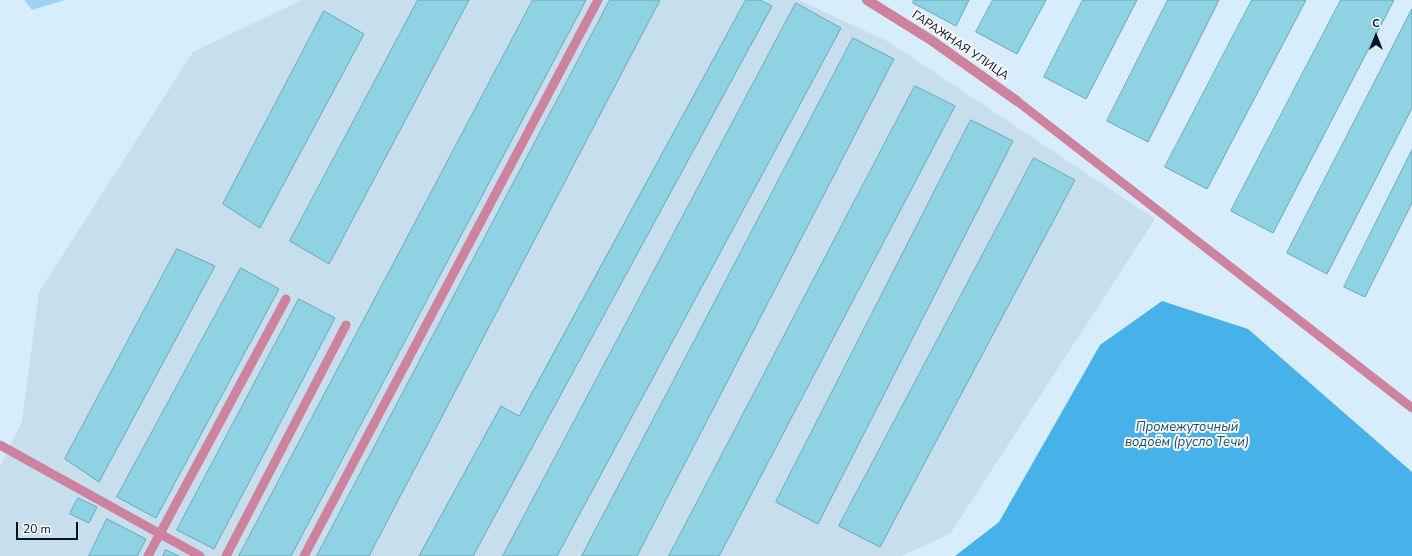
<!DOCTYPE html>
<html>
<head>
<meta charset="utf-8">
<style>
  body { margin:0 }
  #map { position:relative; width:1412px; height:556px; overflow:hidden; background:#d8edfb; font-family:"Nunito Sans",sans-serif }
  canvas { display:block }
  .north { position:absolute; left:1356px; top:16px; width:40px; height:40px; -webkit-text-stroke:3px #f7f7f7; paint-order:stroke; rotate:0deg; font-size:11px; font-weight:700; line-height:16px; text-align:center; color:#021520 }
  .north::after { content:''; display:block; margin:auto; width:14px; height:18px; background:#021520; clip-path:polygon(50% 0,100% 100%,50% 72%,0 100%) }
  .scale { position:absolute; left:16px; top:522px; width:62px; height:18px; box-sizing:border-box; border:2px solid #021520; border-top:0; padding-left:5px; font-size:12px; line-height:14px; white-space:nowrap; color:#021520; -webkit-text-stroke:3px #f7f7f7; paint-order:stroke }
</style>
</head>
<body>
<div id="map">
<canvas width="1412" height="556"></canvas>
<div class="north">С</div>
<div class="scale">20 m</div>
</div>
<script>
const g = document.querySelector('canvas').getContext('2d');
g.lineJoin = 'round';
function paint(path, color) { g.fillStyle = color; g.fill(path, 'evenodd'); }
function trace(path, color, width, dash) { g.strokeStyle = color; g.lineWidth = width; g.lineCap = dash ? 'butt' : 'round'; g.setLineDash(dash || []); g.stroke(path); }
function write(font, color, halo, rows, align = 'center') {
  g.font = font + ' "Nunito Sans",sans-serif'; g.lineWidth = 4; g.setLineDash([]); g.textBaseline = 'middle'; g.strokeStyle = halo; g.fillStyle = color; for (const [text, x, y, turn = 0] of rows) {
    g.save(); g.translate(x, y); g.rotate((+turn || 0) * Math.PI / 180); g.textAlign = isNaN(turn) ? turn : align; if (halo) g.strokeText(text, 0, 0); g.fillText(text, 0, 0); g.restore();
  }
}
paint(new Path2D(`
  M302,0H799L889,42L1155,219L950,534L900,556H0V467L22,421L39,292L193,52Z`), '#c7deed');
paint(new Path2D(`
  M24,0H65L32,10Z`), '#9ed3f4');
paint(new Path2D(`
  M1162,301L1248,329L1412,472V556H955L999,522L1100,345Z`), '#47b1ea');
const building = new Path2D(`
  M418,0H469L329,264L290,241Z
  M533,0H586L291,556H239Z
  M610,0H660L369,556H317Z
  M746,0H760L772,6L473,556H419L501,406L519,416Z
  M914,0H969L956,26L913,3Z
  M993,0H1046L1017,54L976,32Z
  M1083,0H1137L1086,99L1044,77Z
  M1168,0H1219L1148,142L1107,121Z
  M1252,0H1306L1207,189L1165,167Z
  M1341,0H1394L1273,233L1231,211Z
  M796,3L841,28L557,556H503Z
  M1412,9V108L1327,274L1287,253Z
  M324,11L364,34L260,228L223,204Z
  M853,38L894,59L637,556H582Z
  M915,86L955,106L719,556H669Z
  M971,120L1013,141L818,524L776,502Z
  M1412,150V203L1365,297L1344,287Z
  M1034,158L1075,180L880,547L839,526Z
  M177,249L215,266L99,482L65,459Z
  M241,268L279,289L156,518L117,497Z
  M299,299L335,318L214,549L177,530Z
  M78,498L97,507L89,523L70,514Z
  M107,519L146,539L137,556H89Z
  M166,550L179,556H163Z`);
paint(building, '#8fd2e4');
trace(building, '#66a9ba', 1);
trace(new Path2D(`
  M1017,101L1412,408
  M0,445L200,556
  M148,556L286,299
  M226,556L346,325
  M304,556L598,0`), '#cd829e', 9);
trace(new Path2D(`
  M867,0L931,40L1017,101`), '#cd829e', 10);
write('12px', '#021520', '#f7f7f7', [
  ["ГАРАЖНАЯ УЛИЦА",960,46,34]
]);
write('italic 13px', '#19516f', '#f7f7f7', [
  ["Промежуточный",1187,428],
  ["водоём (русло Течи)",1187,443]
]);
</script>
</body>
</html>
